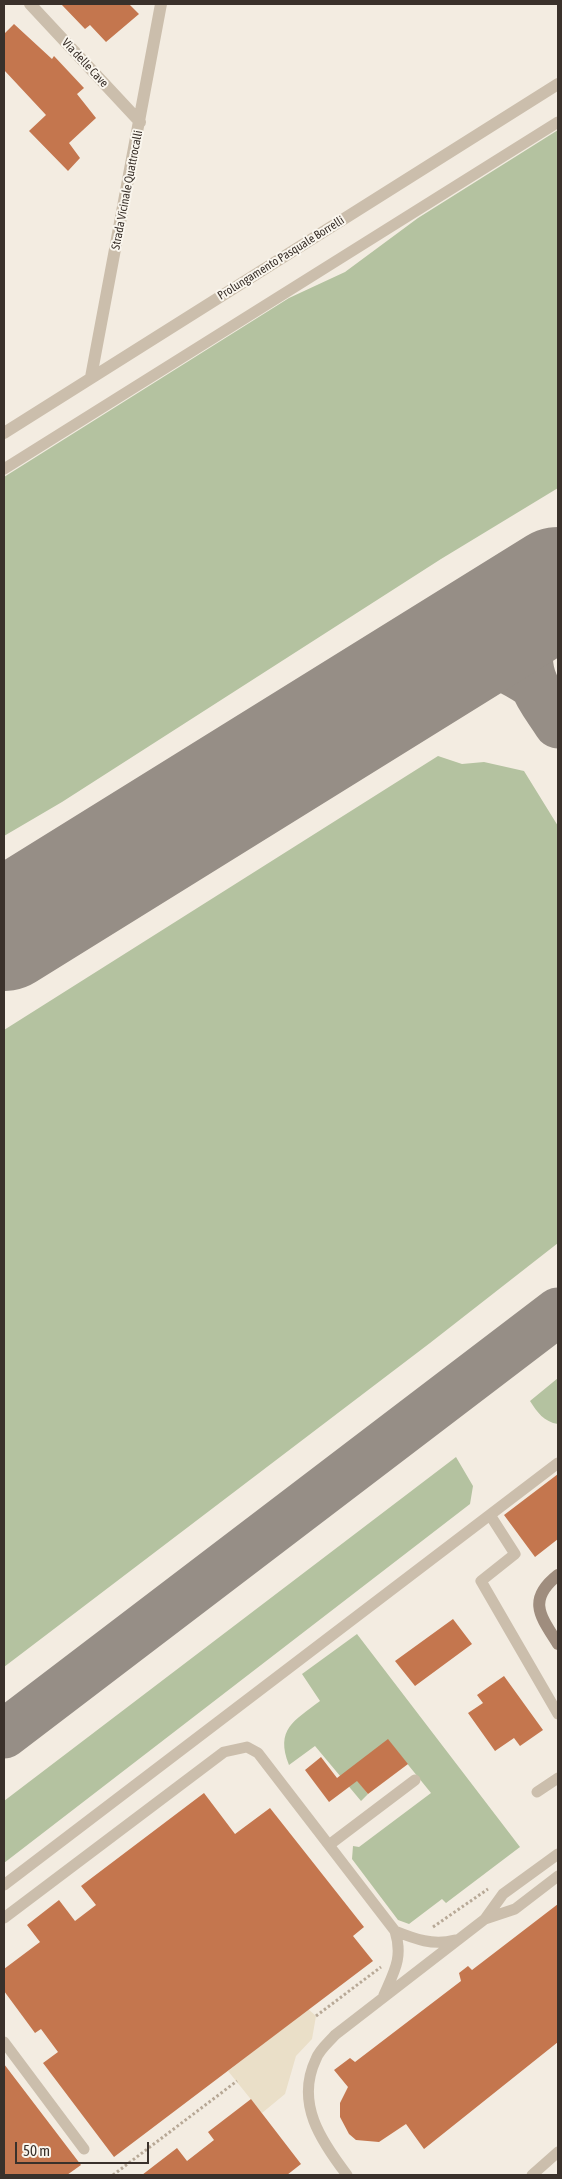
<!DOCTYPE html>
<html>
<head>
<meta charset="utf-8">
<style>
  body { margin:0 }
  #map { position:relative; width:562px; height:2179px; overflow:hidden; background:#f3ece1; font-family:"Asap Condensed",sans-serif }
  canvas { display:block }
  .frame { position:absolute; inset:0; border:5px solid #3a312b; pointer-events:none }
  .scale { position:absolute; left:15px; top:2142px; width:134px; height:22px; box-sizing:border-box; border:2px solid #3a312b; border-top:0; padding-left:6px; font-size:15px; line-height:18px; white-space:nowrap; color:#3a312b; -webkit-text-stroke:4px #faf6ee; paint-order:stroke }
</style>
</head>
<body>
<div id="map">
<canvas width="562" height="2179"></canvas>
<div class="frame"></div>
<div class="scale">50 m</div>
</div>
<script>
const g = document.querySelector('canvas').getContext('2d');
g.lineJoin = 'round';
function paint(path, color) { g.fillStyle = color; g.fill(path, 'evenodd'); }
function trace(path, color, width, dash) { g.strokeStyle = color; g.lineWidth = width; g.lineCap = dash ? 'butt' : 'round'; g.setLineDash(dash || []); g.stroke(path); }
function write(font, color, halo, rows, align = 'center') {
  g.font = font + ' "Asap Condensed",sans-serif'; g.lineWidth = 4; g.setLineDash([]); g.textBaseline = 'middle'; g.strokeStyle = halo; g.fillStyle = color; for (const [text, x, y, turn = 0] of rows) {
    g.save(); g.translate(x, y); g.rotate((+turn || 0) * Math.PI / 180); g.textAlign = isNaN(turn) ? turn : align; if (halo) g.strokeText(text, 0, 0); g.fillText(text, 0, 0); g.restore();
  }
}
paint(new Path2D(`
  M558,130V488L441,559L62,802L4,836V477L289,298L345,272L418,218Z
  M438,756L462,764L484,762L524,771L558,826V1243L430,1343L4,1667V1030Z
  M558,1378V1424C544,1422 537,1412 530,1401Z
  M456,1457L473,1486L470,1504L4,1863V1801Z
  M357,1634L520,1847L446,1903L442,1899L409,1924L398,1920L352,1859L353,1846L359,1847L431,1793L388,1740L349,1770L368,1794L361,1801L315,1746L289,1765C275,1729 294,1721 320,1701L302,1674Z`), '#b4c2a0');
paint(new Path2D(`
  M308,2009L316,2016L312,2039L296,2056L285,2094L262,2113L228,2071Z`), '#eadfc8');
trace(new Path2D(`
  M558,593C536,618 519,650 534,684C539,698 550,711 558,724
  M421,672C471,657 488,654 533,684
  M4,1734L558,1312`), '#968e86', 49);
trace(new Path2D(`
  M4,931L558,587`), '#968e86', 120);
paint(new Path2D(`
  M61,4H129L139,14L106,42L90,25L85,29Z
  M14,24L52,59L54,56L84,88L77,94L96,118L69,143L80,158L68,171L29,131L46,115L4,70V34Z
  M558,1474V1539L535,1557L504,1515Z
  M453,1619L472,1644L415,1686L395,1661Z
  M504,1676L543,1730L520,1746L514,1738L495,1751L468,1713L483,1703L477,1695Z
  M388,1739L408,1764L368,1794L357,1781L329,1802L305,1770L321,1757L337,1778Z
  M204,1793L235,1834L270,1808L364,1927L353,1936L373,1961L114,2157L43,2063L58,2052L41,2029L35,2033L4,1991V1969L40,1942L27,1925L59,1900L75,1921L96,1905L81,1886Z
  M558,1904V2042L424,2149L406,2124L379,2142L356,2140L349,2134L340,2117V2103L348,2087L334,2070L350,2058L355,2062L461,1981L459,1973L468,1966L472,1970Z
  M4,2064L81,2165L67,2175H4Z
  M251,2099L301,2164L287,2175H142L177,2148L187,2161L214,2140L208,2132Z`), '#c4764e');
trace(new Path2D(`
  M433,1927L488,1889
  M316,2016L381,1967
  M113,2175L237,2081`), '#b7a896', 3, [2.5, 2.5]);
trace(new Path2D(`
  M4,469L558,122
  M490,1515L515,1554L481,1581L558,1714
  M537,1792L558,1778
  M329,1845L415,1780
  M4,1885L558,1463
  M4,1918L224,1752L247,1747L258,1753L395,1931
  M485,1919L515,1909L558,1876
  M384,1995C395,1970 403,1957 395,1931C415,1939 433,1946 455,1940
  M4,2042L84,2149
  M347,2175C321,2141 295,2103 316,2059C319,2050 329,2042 335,2035L485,1919L503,1894L558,1854
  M532,2175L558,2152`), '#cbbeac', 11);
trace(new Path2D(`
  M30,4L140,122
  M91,377L161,4
  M4,433L558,84`), '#cbbeac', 12);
trace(new Path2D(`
  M558,1575C526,1600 541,1617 558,1644`), '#9f8d7e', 12);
write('12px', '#3a312b', '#faf6ee', [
  ["Via delle Cave",85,63,47],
  ["Strada Vicinale Quattrocalli",127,190,-79],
  ["Prolungamento Pasquale Borrelli",281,258,-32]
]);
</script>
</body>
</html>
